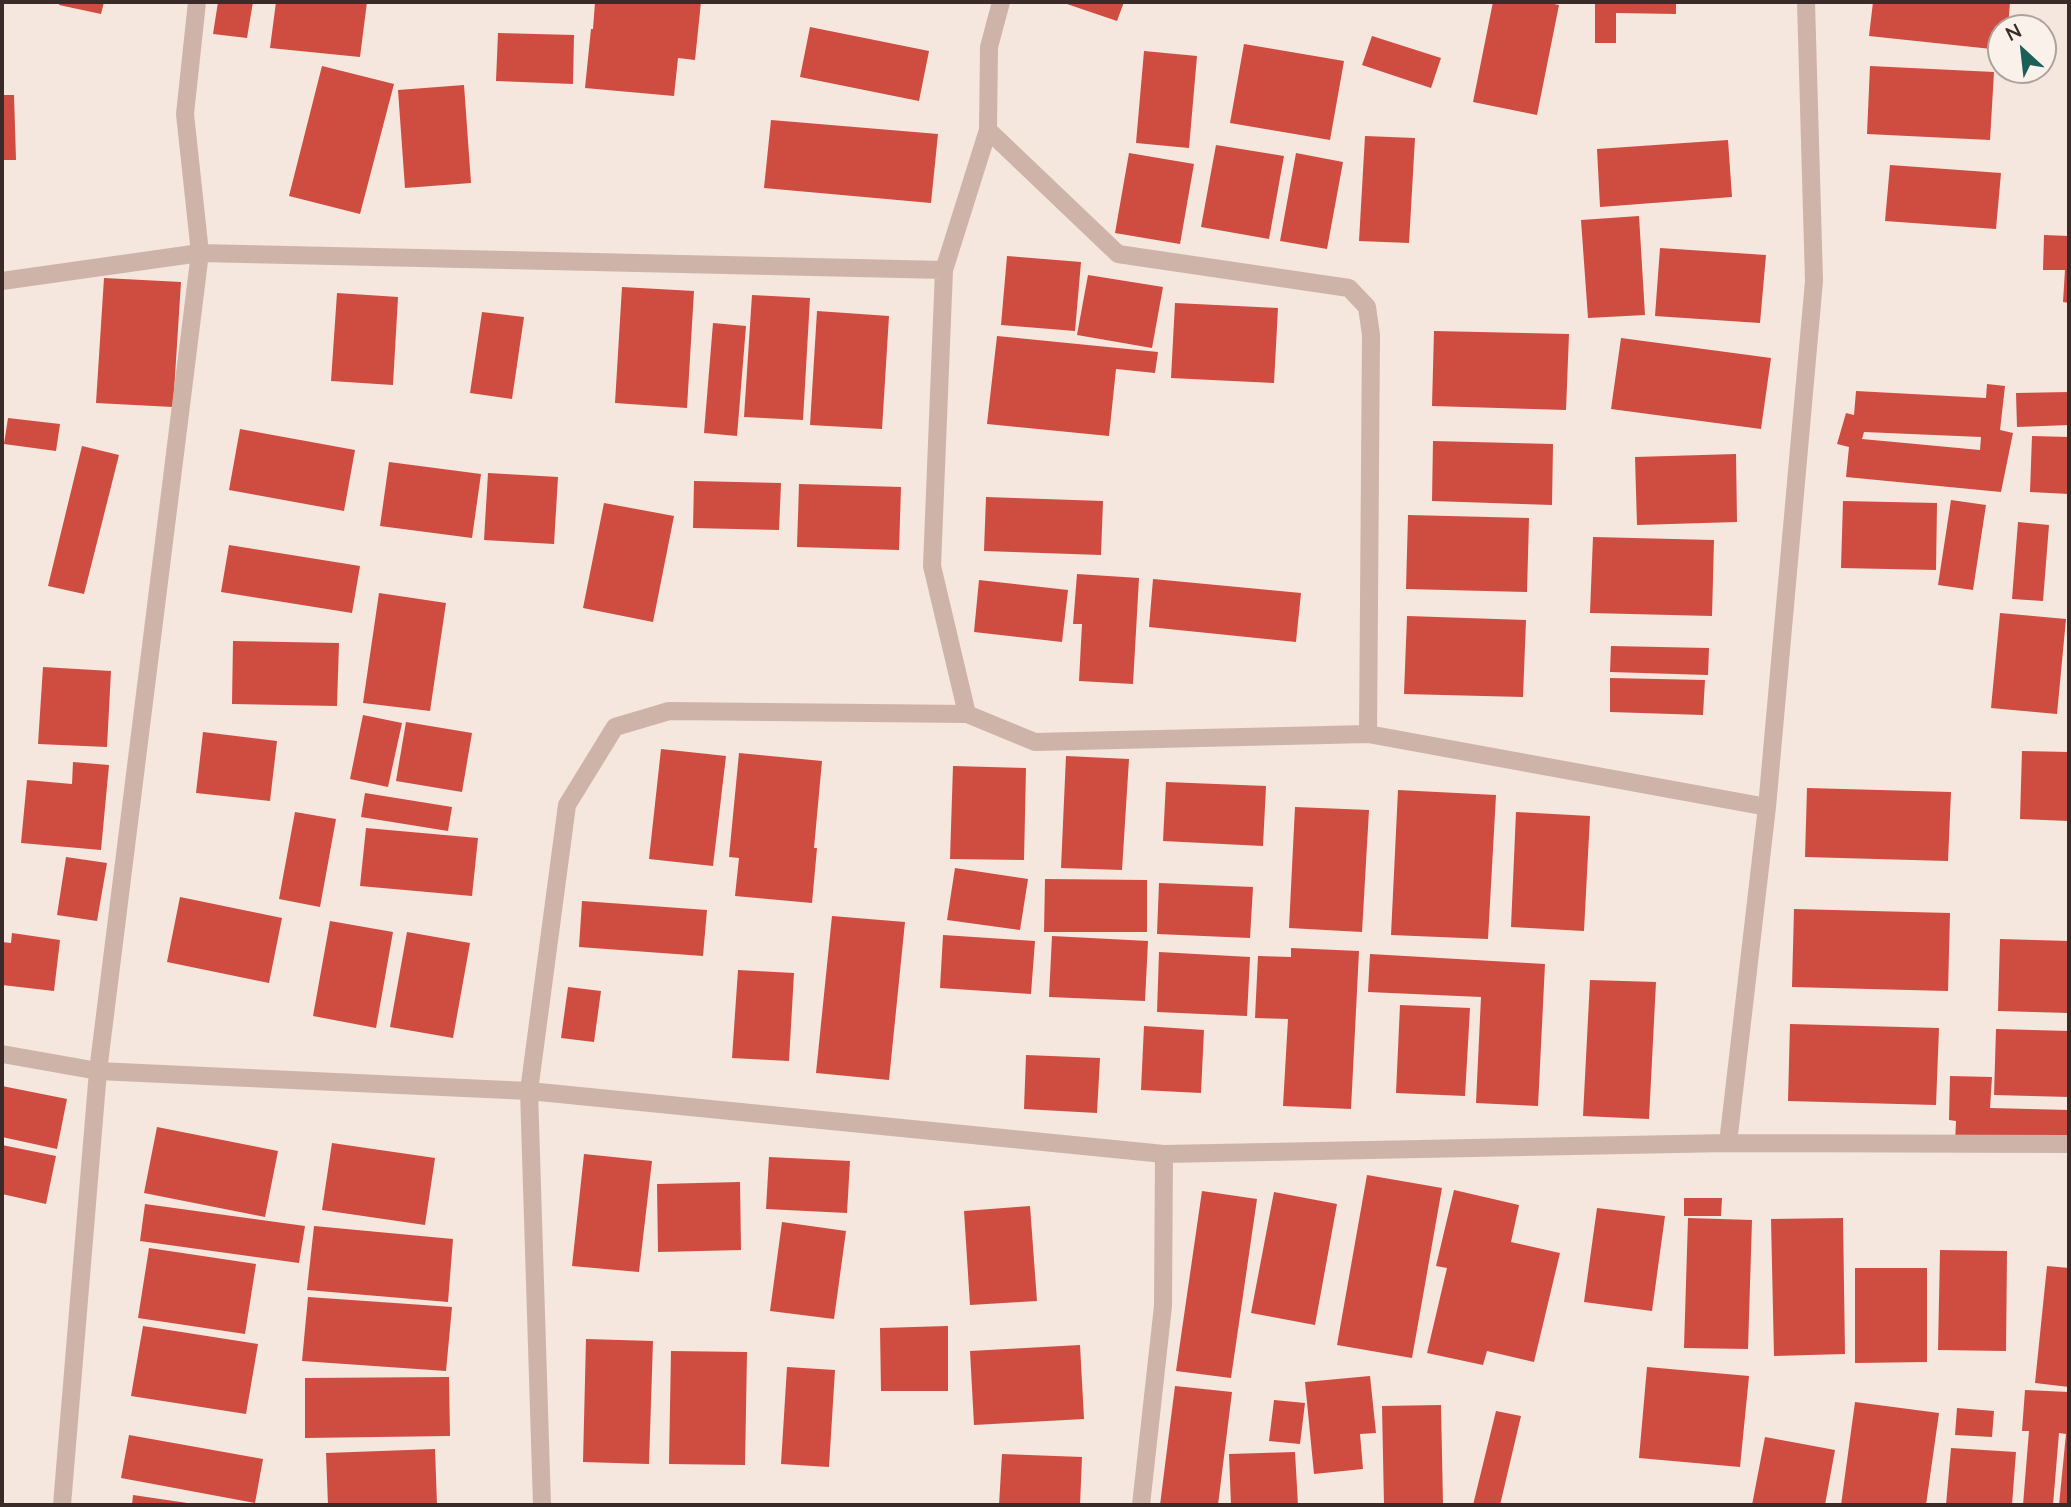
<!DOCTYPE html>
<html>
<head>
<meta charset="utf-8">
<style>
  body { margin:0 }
  #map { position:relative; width:2071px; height:1507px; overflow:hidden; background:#f5e6de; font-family:Lato,sans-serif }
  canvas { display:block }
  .frame { position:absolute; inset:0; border:4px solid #3a2b29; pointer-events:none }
  .north { position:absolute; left:1987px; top:14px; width:70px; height:70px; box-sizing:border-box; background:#fbf1eb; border:2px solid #aea29d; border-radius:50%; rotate:333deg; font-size:19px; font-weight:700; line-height:28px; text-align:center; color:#3a2b29 }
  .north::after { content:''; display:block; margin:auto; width:24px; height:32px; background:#1a6059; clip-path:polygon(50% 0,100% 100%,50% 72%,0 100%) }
</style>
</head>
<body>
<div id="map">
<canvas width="2071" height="1507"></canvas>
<div class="frame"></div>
<div class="north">N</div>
</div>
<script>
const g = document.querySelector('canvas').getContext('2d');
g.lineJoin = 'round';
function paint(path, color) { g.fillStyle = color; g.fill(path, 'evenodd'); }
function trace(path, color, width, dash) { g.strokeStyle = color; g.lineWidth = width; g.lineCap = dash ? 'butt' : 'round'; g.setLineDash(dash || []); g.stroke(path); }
paint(new Path2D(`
  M60,2H104L101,14L59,5Z
  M218,2H253L247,38L213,34Z
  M276,2H367L360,57L270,48Z
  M595,2H701L695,60L678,58L674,96L585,88L591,29H593Z
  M1061,2H1124L1117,21Z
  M1493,2H1543L1559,5L1537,115L1473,102Z
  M1595,2H1676V14L1616,13V43H1595Z
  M1873,2H2010L2008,28H2001V50L1869,36Z
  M810,27L929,51L919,101L800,77Z
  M498,33L574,35L573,84L496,81Z
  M1372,36L1441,58L1431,88L1362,65Z
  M1244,44L1344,61L1330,140L1230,123Z
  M1144,51L1197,56L1189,148L1136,143Z
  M322,66L394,84L360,214L289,196Z
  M1870,66L1994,72L1990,140L1867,134Z
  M464,85L471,183L405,188L398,90Z
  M2,95H14L16,160H2Z
  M771,120L938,134L931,203L764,188Z
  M1365,136L1415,138L1409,243L1359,241Z
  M1728,140L1732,197L1600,207L1597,149Z
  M1216,145L1284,156L1269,239L1201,227Z
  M1129,153L1194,164L1180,244L1115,233Z
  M1296,153L1343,162L1327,249L1280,241Z
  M1890,165L2001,173L1996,229L1885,221Z
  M1639,216L1645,315L1588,318L1581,220Z
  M2044,235L2069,236V303L2063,302L2065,270H2043Z
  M1660,248L1766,255L1760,323L1655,316Z
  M1007,256L1081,262L1075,331L1001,325Z
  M1088,275L1163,287L1152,348L1077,335Z
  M104,278L181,282L173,407L96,403Z
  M622,287L694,291L687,408L615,403Z
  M337,293L398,297L393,385L331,381Z
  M752,295L810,298L803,420L744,417Z
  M1175,303L1278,308L1274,383L1171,378Z
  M817,311L889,316L882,429L810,425Z
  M482,312L524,317L512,399L470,393Z
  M713,323L746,326L737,436L704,433Z
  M1434,331L1569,334L1566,410L1432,406Z
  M997,336L1158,352L1155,373L1116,369L1109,436L987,424Z
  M1621,338L1771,358L1761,429L1611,409Z
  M1987,384L2005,386L2000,430L2013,433L2001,492L1846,477L1849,447L1837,444L1846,413L1854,415L1856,391L1986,398ZM1864,432L1981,437L1980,450L1862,439Z
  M2069,392V425L2017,427L2016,393Z
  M8,418L60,424L56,451L4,444Z
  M240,429L355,450L344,511L229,490Z
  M2032,436L2069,437V494L2030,492Z
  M1433,441L1553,444L1552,505L1432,501Z
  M82,446L119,455L84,594L48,586Z
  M1736,454L1737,522L1637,525L1635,457Z
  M389,462L481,474L472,538L380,526Z
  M488,473L558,477L554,544L484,540Z
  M694,481L781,483L779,530L693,528Z
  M799,484L901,487L899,550L797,547Z
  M986,497L1103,501L1101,555L984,551Z
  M1951,500L1986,505L1973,590L1938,585Z
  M1843,501L1937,503L1936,570L1841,568Z
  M604,503L674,516L653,622L583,608Z
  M1408,515L1529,518L1527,592L1406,589Z
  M2018,522L2049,525L2043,601L2012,599Z
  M1593,537L1714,540L1712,616L1590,613Z
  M229,545L360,566L352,613L221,592Z
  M1077,574L1139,578L1133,684L1079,681L1082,624H1073Z
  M1153,579L1301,593L1296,642L1149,627Z
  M979,580L1068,590L1062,642L974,632Z
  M379,593L446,603L430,711L363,703Z
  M2000,613L2066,619L2057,714L1991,708Z
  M1407,616L1526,620L1523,697L1404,694Z
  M233,641L339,643L337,706L232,704Z
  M1611,646L1709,648L1708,675L1610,672Z
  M43,667L111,671L107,747L38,744Z
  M1610,678L1705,680L1703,715L1610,712Z
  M363,715L402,723L388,787L350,779Z
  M406,722L472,733L462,792L396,781Z
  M203,732L277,741L270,801L196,793Z
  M661,749L726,756L713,866L649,859Z
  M2022,751L2069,752V821L2020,819Z
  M739,753L822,761L814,848H817L812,903L735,896L739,858L729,857Z
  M1066,756L1129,759L1122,870L1061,868Z
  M73,762L109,765L101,850L21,843L27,780L72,784Z
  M953,766L1026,768L1024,860L950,859Z
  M1166,782L1266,786L1263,846L1163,841Z
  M1807,788L1951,792L1948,861L1805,857Z
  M1398,790L1496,795L1488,939L1391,935Z
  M365,793L452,807L448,831L361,817Z
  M1295,807L1369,810L1362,932L1289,928Z
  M295,812L336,819L320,907L279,899Z
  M1516,812L1590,816L1584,931L1511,927Z
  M366,828L478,838L472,896L360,886Z
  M66,857L107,863L97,921L57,915Z
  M955,868L1028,879L1020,930L947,920Z
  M1045,879L1147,880V932H1044Z
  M1159,883L1253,887L1250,938L1157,934Z
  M180,897L282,918L269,983L167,962Z
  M582,901L707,910L703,956L579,947Z
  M1794,909L1950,913L1948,991L1792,987Z
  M832,916L905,922L889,1080L816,1073Z
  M330,921L393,932L376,1028L313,1016Z
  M407,932L470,943L453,1038L390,1027Z
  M12,933L60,940L54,991L2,985V942L11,943Z
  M943,935L1035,941L1031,994L940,988Z
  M1052,936L1148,941L1145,1001L1049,997Z
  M2000,939L2069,941V1013L1998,1011Z
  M1291,948L1359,951L1351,1109L1283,1106L1288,1019L1255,1018L1258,956L1291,957Z
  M1159,952L1250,957L1247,1016L1157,1012Z
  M1370,954L1545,964L1538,1106L1476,1103L1481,997L1368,992Z
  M738,970L794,973L789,1061L732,1058Z
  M1590,980L1656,982L1649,1119L1583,1116Z
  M568,987L601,991L594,1042L561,1038Z
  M1400,1005L1470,1008L1465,1096L1396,1093Z
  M1790,1024L1939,1028L1936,1105L1788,1101Z
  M1144,1026L1204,1030L1201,1093L1141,1090Z
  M1996,1029L2069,1031V1097L1994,1095Z
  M1026,1055L1100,1058L1097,1113L1024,1109Z
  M1950,1076L1992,1077L1990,1108L2069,1110V1146L1955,1143L1956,1121L1949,1120Z
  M2,1086L67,1099L57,1149L2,1137Z
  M157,1127L278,1151L265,1217L144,1193Z
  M332,1143L435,1158L425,1225L322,1210Z
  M2,1145L56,1156L46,1204L2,1194Z
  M584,1154L652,1161L639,1272L572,1266Z
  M769,1157L850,1161L847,1213L766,1209Z
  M1367,1175L1442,1188L1412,1358L1337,1345Z
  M740,1182L741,1250L658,1252L657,1184Z
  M1454,1190L1519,1205L1511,1242L1560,1253L1534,1362L1487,1351L1483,1365L1427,1353L1447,1268L1436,1266Z
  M1202,1191L1257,1199L1231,1378L1176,1371Z
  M1274,1192L1337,1204L1315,1325L1251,1313Z
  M1684,1198H1722L1721,1216H1684Z
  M145,1204L305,1226L299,1263L140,1241Z
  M1030,1206L1037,1301L970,1305L964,1211Z
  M1597,1208L1665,1216L1652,1311L1584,1302Z
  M1688,1218L1752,1220L1748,1349L1684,1348Z
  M1843,1218L1845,1354L1774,1356L1771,1219Z
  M782,1222L846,1231L834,1319L770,1311Z
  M314,1226L453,1239L448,1302L307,1290Z
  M149,1248L256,1264L245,1334L138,1318Z
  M1940,1250L2007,1251L2006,1351L1938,1350Z
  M2047,1266L2069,1268V1387L2035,1383Z
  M1855,1268H1927V1362L1855,1363Z
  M308,1297L452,1307L446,1371L302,1361Z
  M143,1326L258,1344L246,1414L131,1396Z
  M948,1326V1391H881L880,1328Z
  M586,1339L653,1341L649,1464L583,1462Z
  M1080,1345L1084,1419L974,1425L970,1351Z
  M671,1351L747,1352L745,1465L669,1464Z
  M787,1367L835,1370L829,1467L781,1464Z
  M1647,1367L1749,1376L1740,1467L1639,1458Z
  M1370,1376L1376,1433L1360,1434L1363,1469L1314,1474L1305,1382Z
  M449,1377L450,1436L305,1438V1378Z
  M1175,1386L1232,1392L1218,1505H1160Z
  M2025,1390L2069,1392V1505H2059L2066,1434L2059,1433L2053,1505H2023L2029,1431H2022Z
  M1274,1400L1305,1403L1300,1444L1269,1441Z
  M1855,1402L1939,1413L1926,1505H1841Z
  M1441,1405L1443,1505H1384L1382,1406Z
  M1957,1408L1994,1411L1992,1437L1955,1435Z
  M1496,1411L1521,1416L1500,1505H1473Z
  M129,1435L263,1459L255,1503L121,1478Z
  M1765,1437L1835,1450L1825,1505H1752Z
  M1951,1448L2016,1452L2012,1505H1946Z
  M435,1449L437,1505H328L326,1453Z
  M1295,1452L1298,1505H1231L1229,1454Z
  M1002,1454L1082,1457L1080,1505H999Z
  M133,1495L194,1504V1505H132Z`), '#cf4c41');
trace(new Path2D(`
  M988,130L1118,254L1349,288L1367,307L1371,335L1368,734
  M944,270L932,566L967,714
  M2,281L200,253L944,270L988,130L989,47L1001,2
  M2,1054L98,1071L529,1091L1164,1154L1728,1143L2069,1144
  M1728,1143L1767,807L1814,281L1806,2
  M62,1505L98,1071L200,253L185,114L197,2
  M542,1505L529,1091L567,805L615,727L669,711L967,714L1035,742L1368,734L1767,807
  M1141,1505L1163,1306L1164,1154`), '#ceb3a8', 18);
</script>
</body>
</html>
